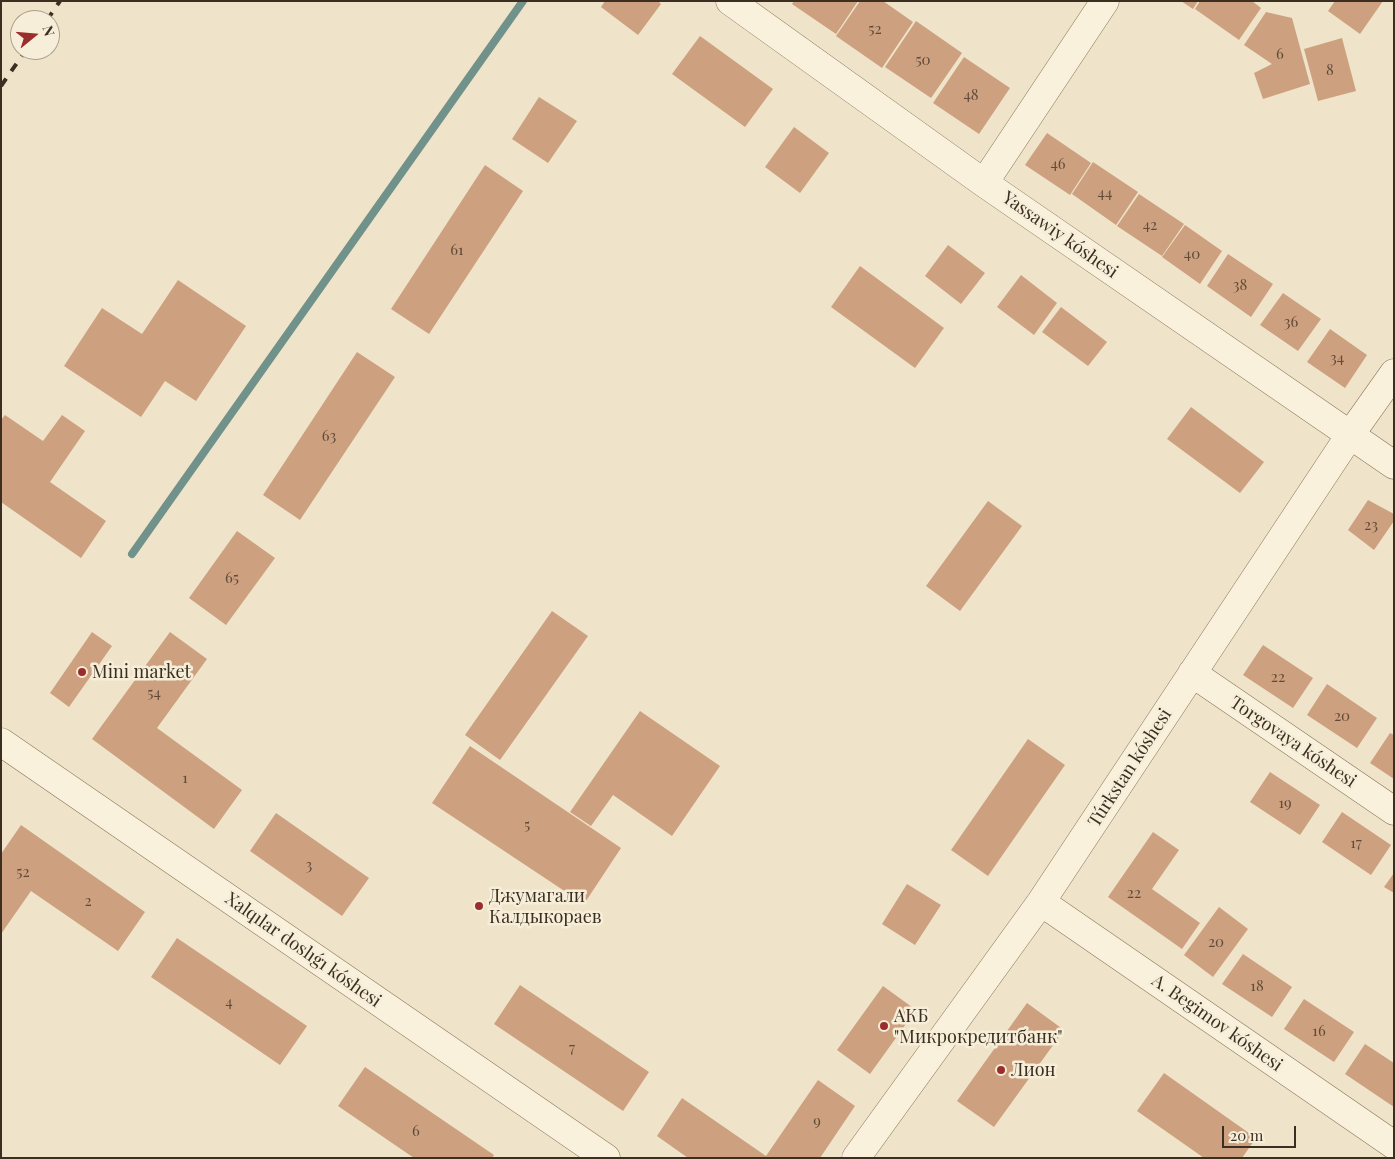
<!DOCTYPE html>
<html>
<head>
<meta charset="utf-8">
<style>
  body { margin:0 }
  #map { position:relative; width:1395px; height:1159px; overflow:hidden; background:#efe4c9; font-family:"Playfair Display",serif }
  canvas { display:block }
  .frame { position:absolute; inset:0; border:2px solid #3c2e21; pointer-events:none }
  .north { position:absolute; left:10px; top:10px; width:50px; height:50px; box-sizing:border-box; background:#f6eed8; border:1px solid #aca18f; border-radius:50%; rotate:73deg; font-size:14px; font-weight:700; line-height:20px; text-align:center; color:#3c2e21 }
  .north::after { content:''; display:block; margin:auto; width:18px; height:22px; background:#9b2d2d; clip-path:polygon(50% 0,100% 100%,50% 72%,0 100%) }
  .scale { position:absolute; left:1222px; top:1126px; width:74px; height:22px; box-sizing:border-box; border:2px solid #3c2e21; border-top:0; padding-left:6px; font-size:15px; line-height:18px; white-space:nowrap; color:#3c2e21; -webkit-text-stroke:4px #f6eed8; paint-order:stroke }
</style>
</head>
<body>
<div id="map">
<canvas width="1395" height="1159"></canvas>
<div class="frame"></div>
<div class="north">N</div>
<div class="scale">20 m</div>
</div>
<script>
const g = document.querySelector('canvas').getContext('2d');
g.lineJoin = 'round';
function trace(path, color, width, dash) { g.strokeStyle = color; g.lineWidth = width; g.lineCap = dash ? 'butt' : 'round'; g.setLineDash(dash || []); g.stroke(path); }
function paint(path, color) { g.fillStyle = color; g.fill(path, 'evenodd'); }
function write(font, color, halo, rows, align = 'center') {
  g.font = font + ' "Playfair Display",serif'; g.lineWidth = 5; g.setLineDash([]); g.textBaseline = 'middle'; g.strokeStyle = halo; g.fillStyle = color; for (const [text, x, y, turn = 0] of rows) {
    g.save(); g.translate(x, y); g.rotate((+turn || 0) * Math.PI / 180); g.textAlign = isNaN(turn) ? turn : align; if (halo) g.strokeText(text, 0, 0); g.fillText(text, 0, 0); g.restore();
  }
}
trace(new Path2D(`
  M132,554L523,1`), '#70928a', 8);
paint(new Path2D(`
  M605,1H658L661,4L638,35L601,7Z
  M794,1H858L836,34L792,4Z
  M860,1H883L913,22L882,68L836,36Z
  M1181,1H1198L1193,9Z
  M1200,1H1252L1261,8L1239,40L1195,9Z
  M1335,1H1383L1360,34L1328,11Z
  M1266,12L1292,18L1310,84L1263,99L1254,73L1272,64L1244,45Z
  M916,21L962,53L931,98L885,67Z
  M700,36L773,89L745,127L672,74Z
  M1342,38L1356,91L1318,101L1304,49Z
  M964,57L1010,88L979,134L933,103Z
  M539,97L577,121L548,163L512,139Z
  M794,127L829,153L800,193L765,167Z
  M1047,133L1091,163L1070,195L1025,165Z
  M1093,162L1138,192L1116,225L1072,194Z
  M485,165L523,191L429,334L391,309Z
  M1139,194L1184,224L1162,256L1117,226Z
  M1185,225L1222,251L1200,284L1162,257Z
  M948,245L985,273L961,304L925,276Z
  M1228,254L1273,284L1251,317L1207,286Z
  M860,266L944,328L915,368L831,307Z
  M1021,275L1057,303L1034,335L997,307Z
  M178,280L246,326L196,401L165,381L141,417L64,366L102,308L142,334Z
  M1283,293L1321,319L1298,351L1260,325Z
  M1061,307L1107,342L1088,366L1042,332Z
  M1330,329L1367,355L1345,388L1307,362Z
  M357,352L395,377L300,520L263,495Z
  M1191,407L1264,462L1240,493L1167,439Z
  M5,415L43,441L62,415L85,431L50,482L106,521L81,558L1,502V420Z
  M1368,500L1394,514V521L1374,550L1348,530Z
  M988,501L1022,526L960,611L926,586Z
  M237,531L275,558L226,625L189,598Z
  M552,611L588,636L500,760L465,735Z
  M92,632L112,646L69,707L50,693Z
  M170,632L207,659L157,728L242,790L214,829L92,739Z
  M1263,645L1313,678L1293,708L1243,675Z
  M1327,684L1377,718L1357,748L1307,715Z
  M640,711L720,766L672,836L613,795L591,826L570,812Z
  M1390,733L1394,735V779L1370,763Z
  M1028,739L1065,765L988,876L951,850Z
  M470,746L621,848L584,904L432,803Z
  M1270,772L1320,805L1300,835L1250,802Z
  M1342,812L1391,845L1371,875L1322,842Z
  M276,813L369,878L342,916L250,851Z
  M21,825L145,912L118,951L31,891L1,934V854Z
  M1153,832L1179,850L1152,889L1200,923L1182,949L1108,897Z
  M1394,873V893L1384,887Z
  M907,884L941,905L915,945L882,924Z
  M1219,907L1248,929L1213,977L1184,955Z
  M177,938L307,1026L280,1065L151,977Z
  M1243,954L1292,987L1272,1017L1222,984Z
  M520,985L649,1072L623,1111L494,1024Z
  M883,986L916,1010L870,1074L837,1050Z
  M1304,999L1354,1032L1334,1062L1284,1029Z
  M1027,1003L1064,1030L994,1127L957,1101Z
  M1365,1044L1394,1063V1107L1345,1074Z
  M365,1067L494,1155L492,1158H414L338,1106Z
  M1164,1073L1256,1138L1242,1158H1204L1137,1111Z
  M818,1080L855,1106L820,1158H688L657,1136L682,1098L766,1156Z`), '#cda07f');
const minor = new Path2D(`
  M730,1L984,183L1394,465
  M984,183L1105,1
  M1192,673L1394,811
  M1,742L606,1158
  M1041,902L1394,1145
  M856,1158L1041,902L1350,435L1394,373`);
trace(minor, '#8c765d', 29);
trace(minor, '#f9f1dc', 28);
trace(new Path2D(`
  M47,20L60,1
  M1,86L26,50`), '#3c2e21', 4, [9, 9]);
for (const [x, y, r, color] of [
  [82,672,5,"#9b2d2d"],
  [479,906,5,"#9b2d2d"],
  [884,1026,5,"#9b2d2d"],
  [1001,1070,5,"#9b2d2d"]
]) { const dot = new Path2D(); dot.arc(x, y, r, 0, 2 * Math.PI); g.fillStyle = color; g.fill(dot); trace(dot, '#f6eed8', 2); }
write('15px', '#604a38', null, [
  ["52",875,29],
  ["6",1280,54],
  ["50",923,60],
  ["8",1330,70],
  ["48",971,95],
  ["46",1058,164],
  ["44",1105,193],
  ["42",1150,225],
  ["61",457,250],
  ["40",1192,254],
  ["38",1240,285],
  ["36",1291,322],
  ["34",1337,358],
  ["63",329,436],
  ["23",1371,525],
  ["65",232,578],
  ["22",1278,677],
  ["54",154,693],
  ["20",1342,716],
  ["1",185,778],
  ["19",1285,803],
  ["5",527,825],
  ["17",1356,843],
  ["3",309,865],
  ["52",23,872],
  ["22",1134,893],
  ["2",88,901],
  ["20",1216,942],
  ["18",1257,986],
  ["4",229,1002],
  ["16",1319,1031],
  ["7",572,1048],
  ["9",817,1121],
  ["6",416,1131]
]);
write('18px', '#3c2e21', '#f6eed8', [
  ["Yassawiy kóshesi",1060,235,35],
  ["Torgovaya kóshesi",1293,742,34],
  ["Túrkstan kóshesi",1130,768,-57],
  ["Xalqılar doslıǵı kóshesi",303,950,35],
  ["A. Begimov kóshesi",1217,1023,35]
]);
write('18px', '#3c2e21', '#f6eed8', [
  ["Mini market",92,672],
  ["Джумагали",489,896],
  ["Калдыкораев",489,917],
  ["АКБ",894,1016],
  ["\"Микрокредитбанк\"",894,1037],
  ["Лион",1011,1070]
], 'left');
</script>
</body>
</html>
